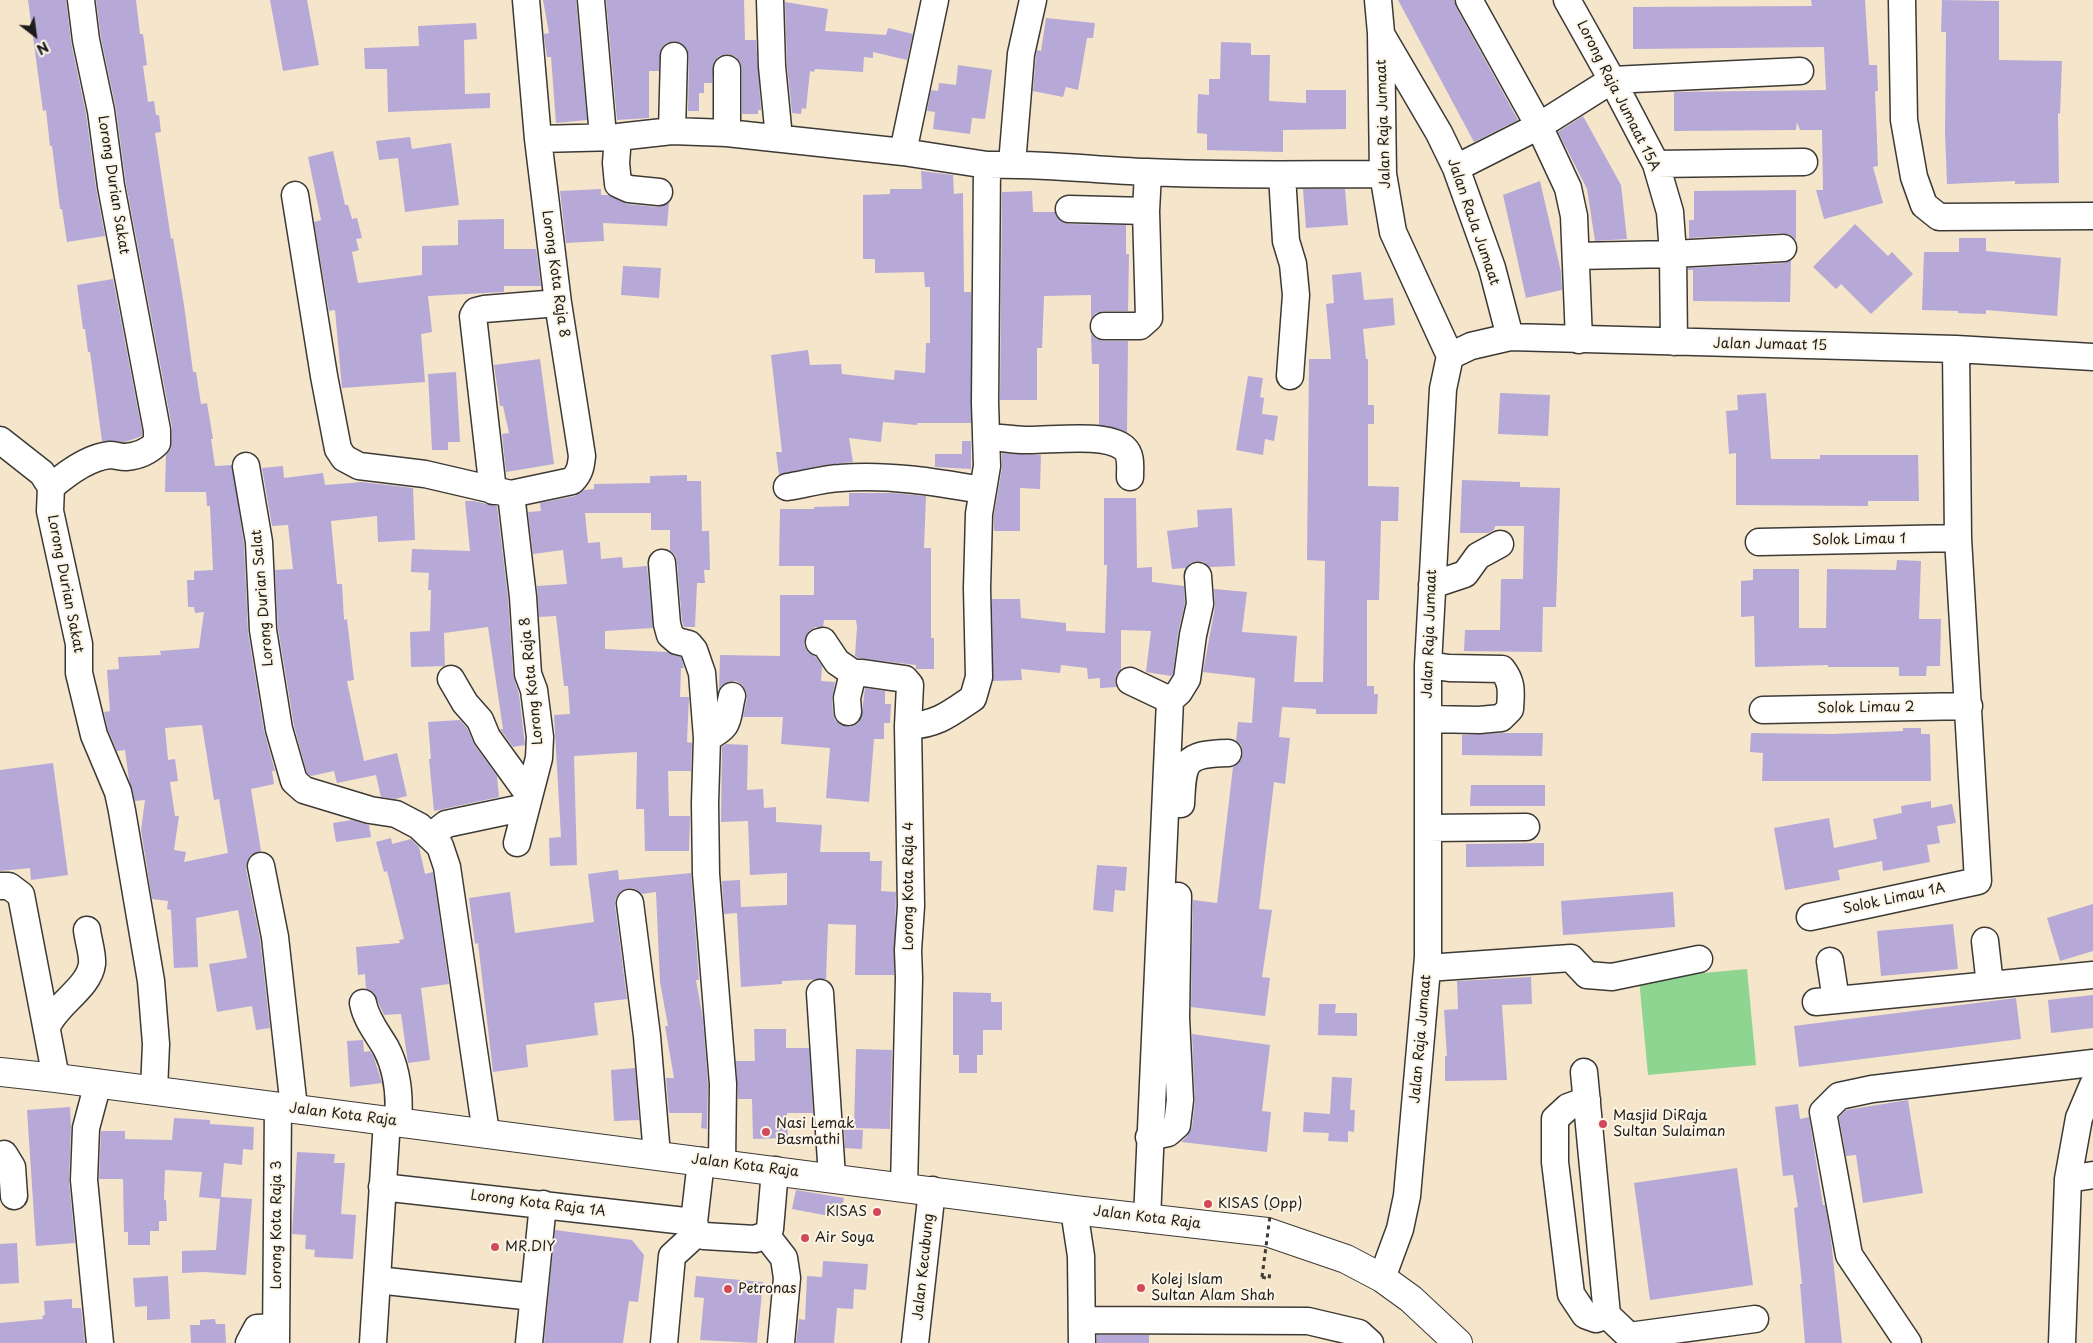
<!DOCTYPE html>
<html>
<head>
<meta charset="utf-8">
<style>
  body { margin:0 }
  #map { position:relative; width:2093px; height:1343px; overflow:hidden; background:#f5e5ca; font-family:"Playpen Sans",sans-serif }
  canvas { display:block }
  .north { position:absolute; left:10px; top:10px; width:50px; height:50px; -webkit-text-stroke:4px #fcf5e5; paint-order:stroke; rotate:150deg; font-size:14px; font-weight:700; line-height:20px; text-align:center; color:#1c1c1c }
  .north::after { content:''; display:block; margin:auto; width:18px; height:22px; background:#1c1c1c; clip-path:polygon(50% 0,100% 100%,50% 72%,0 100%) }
</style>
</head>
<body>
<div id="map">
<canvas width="2093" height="1343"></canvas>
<div class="north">N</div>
</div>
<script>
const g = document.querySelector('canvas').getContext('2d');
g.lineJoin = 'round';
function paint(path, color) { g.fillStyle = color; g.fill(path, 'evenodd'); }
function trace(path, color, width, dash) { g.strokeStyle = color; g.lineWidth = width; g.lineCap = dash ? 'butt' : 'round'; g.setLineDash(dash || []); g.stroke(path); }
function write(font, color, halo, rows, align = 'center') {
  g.font = font + ' "Playpen Sans",sans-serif'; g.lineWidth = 4; g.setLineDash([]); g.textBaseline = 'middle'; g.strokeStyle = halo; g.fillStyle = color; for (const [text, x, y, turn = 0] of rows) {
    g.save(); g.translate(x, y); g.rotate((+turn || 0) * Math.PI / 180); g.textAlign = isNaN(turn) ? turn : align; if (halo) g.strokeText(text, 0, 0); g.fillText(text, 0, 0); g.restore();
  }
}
paint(new Path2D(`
  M1747,969L1756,1065L1648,1075L1639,979Z`), '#8dd590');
paint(new Path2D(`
  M28,0H66L71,42L86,114L96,188L105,236L67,242L62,209H60L52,146H50L46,110L43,111Z
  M96,0H136L140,34H143L147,65L143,66L148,102L154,101L156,115H159L161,132L155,133L171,239L173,238L184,305L193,372H196L201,404L207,403L213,439H211L215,466L232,465L244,544L248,632L264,731L275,771H272L274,784L251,789L261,851L251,855L247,862L246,869L260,939L270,1028L256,1030L252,1006L217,1012L209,964L247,958L238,910L196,918L198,967L174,968L171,910L167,909L168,901L152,899L141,830L145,800L135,801L129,780L125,750L117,751L108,730L104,712L110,711L107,670L119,669L118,657L161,655L160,651L199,648L204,612L195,613L194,607H188L187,580H194V571L213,570L210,506H207L206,492H165L166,455L171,449L172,427L126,184L116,109L101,38ZM202,725L214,800L219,799L228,853L184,862L186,852L174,850L179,816H175L170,782L178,781L175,759L168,760L165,728Z
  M270,0H307L319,65L283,71Z
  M543,0H576L587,120L556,123L551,57H547L544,37V34L549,33Z
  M606,0H744L745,40H756L761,110H758V114H742V69L740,62L735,56L727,54L719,56L714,62L712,83H704V93H699V111H688L689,56L687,49L682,44L674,41L666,43L661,49L659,71H649V118L617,120Z
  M1398,0H1454L1456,7L1518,120L1474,142Z
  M1811,0H1865L1869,65H1877L1878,91H1875L1878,166L1873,167L1883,203L1824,219L1816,190H1823L1822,130H1800L1797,122L1796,130L1674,131V92L1826,90L1824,47L1633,49V7L1812,6Z
  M1942,0L1999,1V60L2062,61L2060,114L2058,113L2059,183L2015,184V181L1947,184L1945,133L1946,32H1941Z
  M785,2L828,9L825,31L886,35L888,28L913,34L907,60L873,52V58L864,57L863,72L815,69L814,72L810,71L806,109L802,108L801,114L792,113L787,65Z
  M1046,18L1095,23L1093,38H1087L1078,90L1066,87L1063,97L1033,91L1036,56L1037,50L1041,51Z
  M476,23L477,39L464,40L465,94L490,93V108L388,112L387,69H365L364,48L419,46L418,26Z
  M1221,42L1251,43V55H1270L1269,101L1306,103V90H1346V129L1283,130V152L1207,150V134L1197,133L1198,94L1209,95V79H1220Z
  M958,65L992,70L985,119L972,118L970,134L933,129L935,112L927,111L931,90L938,91L939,83L956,85Z
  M1583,116L1621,185L1627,239L1595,241L1587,189L1558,132Z
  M410,137L412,149L451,143L459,205L405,212L398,158L379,160L376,141Z
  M333,151L345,205H348L352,219L357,218L362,238L356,239L359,250L352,252L358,283L422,275V246L458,245V220L504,219V249H536L541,286H504V292L428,296L432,332L421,334L425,382L342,388L335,310L329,311L314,222L321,220L308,157Z
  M921,171L953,175L954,194L963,193L964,292H971V423H917V425L883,422L881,442L849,438L853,462L818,466L779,475L776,452H782L771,355L808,350L810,365L841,364L842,374L894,380L895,370L925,373L926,343H930V287H925L924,272L875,273V259H863V195L890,194V189H922Z
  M1540,181L1561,272L1562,290L1526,298L1503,195Z
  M601,189V195H609L627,204L658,207L669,203L667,226L603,223L604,241L566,243L560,191Z
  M1303,189H1345L1348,225L1306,228Z
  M1796,190V240L1790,235L1782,233L1689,238V220H1694V191Z
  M1032,191L1033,212H1055L1061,221L1069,224L1126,225V254H1129L1128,311H1104L1096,313L1091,319V295L1044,296L1042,348H1037V400H1000L1002,192Z
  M1855,224L1888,256L1892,252L1913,274L1871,314L1841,284L1836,289L1813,267Z
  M1959,238H1986V251L2061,258L2057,316L1986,310V314L1958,313V311L1922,310L1924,252H1959Z
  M1791,260L1790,302L1693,301V270H1688V268L1784,263Z
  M623,266L661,268L659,298L621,295Z
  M1361,272L1364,300L1393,298L1395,325L1363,329L1366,359H1368V405H1374V424H1368V486L1399,487L1398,521H1381L1379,600H1367V686H1374V694H1378L1377,714H1316V709L1282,707L1279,737L1290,738L1285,784L1274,782L1259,909L1272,910L1262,977L1270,978L1265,1016L1191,1007L1193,900L1217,903L1233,767L1241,760L1243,753L1241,745L1236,741L1238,722L1252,723L1255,678L1203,672L1215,607L1214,589L1247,592L1242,632L1297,636L1294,682H1323L1325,561L1307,560L1309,359H1331L1326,304L1334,303L1332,275Z
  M113,279L142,431V436L125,442L102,441L90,352H88L85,329H83L77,285Z
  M1091,334L1097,339L1104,341H1128L1127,433L1119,429L1099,425V364H1092Z
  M540,359L554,464L506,472L502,434L509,433L503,406H500L494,365Z
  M456,372L460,442H448V450H432L428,374Z
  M1248,376L1263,378L1260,397L1264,398L1262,414L1278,416L1274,441L1265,439L1263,455L1236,450Z
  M1500,393L1550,395L1548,436L1498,434Z
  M1766,393L1771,459H1820V455H1918L1919,501H1868V506L1736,505V453L1729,454L1726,411L1738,410L1737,395Z
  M962,441H971V469L935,467V454H962Z
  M1002,453L1041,455L1040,489L1020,488V531H994V515L1002,468Z
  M283,466L284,478L323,473L325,485L362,482L413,488L415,540L378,542L377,516L331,521L337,584H342L344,620L347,619L354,680L347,681L364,761L397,753L407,796L395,799L381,797L376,775L337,783L334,771L311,776L307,773L294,726L278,628L275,570L293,569L288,525L272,526L262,468Z
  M687,475V481H701L702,531H709L710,570H704L705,583H697L695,627H684L682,621L677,562L675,555L670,551V530H651V513H585L588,543L600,542L601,559L622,557L623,568L647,566L653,628L605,631V649L667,652L681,657L684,668H681L680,697H689L687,742L692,743L691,771H668L669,816H690L689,851H645L644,809H636L637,752L574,756L577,865L550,866L549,838L561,837L554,715L570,714L568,686H564L556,616L539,617L537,586L567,584L563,550L533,554L528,512L541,511L540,503L575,496L584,490L594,489V484L650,483V476Z
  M1462,480L1520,482V487L1560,488L1556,607H1543L1542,652L1464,651L1465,630H1500L1501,579H1523L1524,526H1495L1494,530L1488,533H1460Z
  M849,493H893L926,496L924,548H931V638H934V669H916V665L858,658L855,656L857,627L856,620H824L823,627H815L809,631L805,638L804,645L808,652L815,656L822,666L821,681L835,682L832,699L833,713L835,720L841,725L850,727L857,724L861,719L865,688L885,691V704H891L890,723H884V739H874L869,802L826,798L830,748L781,744L783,717H743L747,699L746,691L742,685L736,681L728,682L721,686L719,690L720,655L780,656V595H814V566H779L780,509H814V507L849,506Z
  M1104,498H1136L1137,568L1152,567V582L1184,586L1185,603L1178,633L1173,674L1171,676L1146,672L1151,631L1121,630V669L1116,675L1115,682L1117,687L1100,688V678L1088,679L1087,668L1061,665L1060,673L1021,669L1022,680L993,681L992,599H1020L1021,618L1066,623V631L1105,633L1107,565H1104Z
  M465,501H473L497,506L508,598L513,675L519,694L525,745L513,747L500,729H503L488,627L444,633L445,666L411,667L410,632L430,631L431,590H428L429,573L411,572L412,549L470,551Z
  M1232,508L1235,566L1210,567L1204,562L1197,561L1190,563L1186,568L1172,569L1167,531L1198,527L1197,510Z
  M1897,560L1921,561L1919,619H1941L1940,666H1927L1926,676H1899V667H1828V665L1755,667L1754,616L1741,617V581L1753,580V569H1799V628H1826L1827,569L1896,570Z
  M460,720L467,728L475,746L497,776L499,797L434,811L429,759H431L428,722Z
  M1903,728H1921V734H1930L1931,781H1762L1763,753L1750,752L1751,733L1833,734L1903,731Z
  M1503,733H1543L1542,756L1462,755V735Z
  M726,744L748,745L747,790L763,789L764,808L776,807V822L822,825L820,852H870V861H882L881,891L896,892L894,975H855L856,925L828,924L826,979L782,981V984L741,987L737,913L724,914L722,881L740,880L741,907L787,905V873L750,875L748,821L721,822L722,747Z
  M53,763L68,875L31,880L30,868L0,871V770Z
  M1471,785H1545V806H1470Z
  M1931,801V808L1952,804L1956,823L1937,826L1940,843L1927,845L1930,862L1883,871L1882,861L1838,870L1840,880L1785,890L1774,828L1829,818L1834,848L1877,839L1873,819L1902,813L1901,806Z
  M352,820L369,825L371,837L336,842L333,823Z
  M391,838L392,844L411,839L419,847L425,874L433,872L449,984L421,988L430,1060L408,1063L401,1014L384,1015L374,993L366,989L365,974L358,975L356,947L400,943L399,940L404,939L387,871L384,872L376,842Z
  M1544,843V866L1466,867V844Z
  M1097,865L1127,867L1125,891L1115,890L1113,912L1093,910Z
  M618,870L619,880L691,873L699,980H696L703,1019L708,1085L707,1129L701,1128L702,1113H669L666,1078H674L665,1026H668L660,982L656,892L642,894L635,889L628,888L621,891L616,898L615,905L627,999L594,1003L598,1035L526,1045L528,1067L493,1072L478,943L475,944L469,898L510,892L515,933L594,922L588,874Z
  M1673,892L1675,927L1563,935L1561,901Z
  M2093,904V951L2060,961L2047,918Z
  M1953,924L1958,969L1881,976L1877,931Z
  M1531,977L1532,1004L1502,1005L1507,1080L1445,1081V1056H1447L1444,1010L1458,1009L1457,981Z
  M953,992L991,993V1002H1002V1030H983V1055H977V1073H959V1055H953Z
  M2093,995V1028L2051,1033L2048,1000Z
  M2016,998L2021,1039L1799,1067L1794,1026Z
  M1319,1004H1336L1335,1013H1357V1036L1318,1035Z
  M754,1029H786V1048H809L813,1113H787L788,1138L753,1139L752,1099H738L736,1061H755Z
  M1192,1034L1270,1045L1262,1111L1271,1112L1267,1152L1181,1142L1187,1136L1192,1127L1195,1102Z
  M363,1040L364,1052L370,1051L373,1055L382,1083L350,1087L347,1041Z
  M856,1049L892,1050L890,1129L854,1128Z
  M635,1068L639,1120L614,1121L611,1070Z
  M1332,1077L1352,1078L1350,1110H1355L1354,1132L1348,1131V1142L1328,1141L1329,1133L1303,1132L1304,1112L1330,1114Z
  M1908,1100L1923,1193L1863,1203L1856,1155L1846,1156L1839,1117L1846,1110Z
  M1798,1104L1800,1119L1809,1117L1823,1205H1825L1831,1240L1842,1343H1805L1800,1284H1802L1794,1208L1798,1207L1793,1175L1783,1176L1775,1107Z
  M70,1107L71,1126L69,1181L75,1243L36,1246L27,1110Z
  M174,1118L210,1120V1124L254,1127L253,1150L243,1149L242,1165L224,1163L221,1197L252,1199L246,1275L204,1272L182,1273V1251L216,1250L220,1199L199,1197L202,1172L165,1170L164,1200H166L167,1221H159V1231H150V1245H128V1232H124L123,1179H99L101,1131H125V1139L172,1140Z
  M844,1129L863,1130L862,1149L845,1148Z
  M297,1152L335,1154L334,1163H345L341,1214L356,1215L353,1259L314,1257L315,1250L305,1249L306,1235L292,1234Z
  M1737,1168L1753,1285L1650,1300L1634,1183Z
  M796,1190L844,1198L840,1218L792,1209Z
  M555,1230L632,1240L644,1255L638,1302L629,1301L623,1343H544Z
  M17,1243L19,1283L0,1284V1244Z
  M823,1261L868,1264L866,1290L854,1289L853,1309L837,1308L834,1343H796L799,1319L805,1320L807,1276L822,1277Z
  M168,1276L170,1319L147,1320V1306L135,1307L133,1278Z
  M696,1276L763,1282L757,1343L700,1340L704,1298L694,1297Z
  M72,1299V1308H81L85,1343H0V1323L43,1319L42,1316L45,1315L44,1301Z
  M215,1319L216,1324H225L226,1343H191L190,1325H200V1320Z
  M1097,1335H1149V1343H1097Z`), '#b6a9d7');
const minor = new Path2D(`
  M81,0L86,40L101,111L111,186L157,430V443C148,452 138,456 126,457C120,457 115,455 110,455C89,457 66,474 51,487L50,511L79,644V673L94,735L118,792L122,811L151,981L156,1044L154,1090
  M591,0L603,136
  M770,0L772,66L779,138
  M1378,0L1381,33L1383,174L1393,232L1450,356L1443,389L1428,665V957L1407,1196L1400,1229L1382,1278
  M1469,0L1539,126L1568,188L1574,216L1579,340
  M1567,0L1612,80L1656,164L1670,212L1673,254L1674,342
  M1902,0L1904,120L1914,177L1924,205L1939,217L2093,216
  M1381,34L1439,133L1456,168L1492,268L1510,337
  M672,131L674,56
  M727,133V69
  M618,137L616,163L618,184L629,189L659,192
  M538,139L618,137L672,131L727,133L903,152L987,165C1040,163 1094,170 1147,172C1225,176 1304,174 1383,174
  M903,152L935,0
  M1012,164L1021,54L1033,0
  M1656,164L1804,162
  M1456,168L1539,126L1612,80L1800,71
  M1282,175L1286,241L1293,264L1296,295L1290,376
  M295,195L324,376L338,449L344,458L359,466L425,474L511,494L572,481C580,473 581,466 582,456L558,303L538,139L526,0
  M1069,209L1146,211
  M1576,256L1673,254L1783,248
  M1104,326H1140L1149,318L1146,211L1148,173
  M1450,356L1471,346L1510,337L1956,349L2093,357
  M987,437C1000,437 1012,440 1025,440C1049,441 1105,432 1124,448C1132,455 1130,467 1130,477
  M0,440L42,473L51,487
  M246,466L259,542L263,630L279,729L294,781L304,790L370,810L396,814L419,826L440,846L447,867L486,1133
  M787,487C805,484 823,479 840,478C888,474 935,482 982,490
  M493,491L473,316L476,311L484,309L558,303
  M511,494L523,597L528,674L534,690L540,737L539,758L517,843
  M1759,542L1958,538
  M662,563L667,624L670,635L677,641L689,644L694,650L702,673L707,738L705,803L706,874L723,1084L722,1163
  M1432,585L1465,574L1478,556L1500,544
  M819,642L823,641L837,662L853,673
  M1428,665L1449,668L1502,669C1513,683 1511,692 1510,709L1501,718L1479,720L1428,719
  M451,679L465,703L480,720L487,737L529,795
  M1130,681L1170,700L1147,1219
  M1170,700L1179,692L1187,679L1193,635L1200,604L1198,576
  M1763,710L1969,706
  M848,712L847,698L853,673H863L905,679L910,685L908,726L911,906L908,950L909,978L904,1187
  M908,726C937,725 951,713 973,698L979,677L977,588L979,514L987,466L985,403L987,165
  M707,738C732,725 726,721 732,696
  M1181,804C1183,762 1183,754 1228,753
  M1428,828L1526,827
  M431,836L446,824L526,807
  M261,866L275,937L294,1108
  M0,886H9L21,895L56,1078
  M630,903L647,1036L657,1155
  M1810,917L1978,881L1958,538L1956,349
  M1985,941L1990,985
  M1830,961L1836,1000
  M1427,968L1571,958L1587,975L1612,977L1699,959
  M820,993L832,1177
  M1816,1002L2093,975
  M363,1003C366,1020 378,1034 386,1048C398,1071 400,1097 398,1122
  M47,1027C56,1004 89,988 92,964C93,954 88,940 87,930
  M1584,1072L1607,1315L1629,1336L1631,1343
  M98,1083L86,1128L84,1180L100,1343
  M1587,1100L1568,1107L1555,1119V1162L1571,1294L1585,1315L1596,1319L1607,1315
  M1149,1137L1168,1133L1177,1125L1180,1100L1176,1018L1178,896
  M0,1155L4,1154L12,1167L14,1196
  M2068,1179L2093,1175
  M382,1187L694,1222
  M1074,1210L1081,1256L1082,1343
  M697,1233L704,1236L755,1239L766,1235L770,1229L775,1170
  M697,1233L694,1222L701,1161
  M766,1235L784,1258L787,1278L781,1343
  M377,1280L533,1297
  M1083,1320L1308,1321L1359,1333L1370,1343
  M1629,1336L1755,1319
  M249,1343L257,1328L276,1327
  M276,1343L278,1106
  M373,1343L387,1120
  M529,1343L543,1204
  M664,1343L672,1256L697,1233
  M915,1343L932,1190
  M1908,1343L1849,1255L1823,1112L1839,1096L1872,1089L2093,1063
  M2062,1343L2068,1179L2079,1118L2093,1085`);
const major = new Path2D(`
  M0,1072L56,1078L1074,1210L1267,1232L1346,1259L1382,1278L1411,1299L1458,1343`);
trace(minor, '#3d3a36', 29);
trace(major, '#3d3a36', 30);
trace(new Path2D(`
  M1271,1210L1272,1196
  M1262,1277L1269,1279L1270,1271`), '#3d3a36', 3, [4, 4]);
trace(minor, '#fff', 26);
trace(major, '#fff', 28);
trace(new Path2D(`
  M1262,1277L1270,1216`), '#3d3a36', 3, [4, 4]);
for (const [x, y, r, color] of [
  [1603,1124,5,"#d1495b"],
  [766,1132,5,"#d1495b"],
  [1208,1204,5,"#d1495b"],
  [877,1212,5,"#d1495b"],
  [805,1238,5,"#d1495b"],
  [495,1247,5,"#d1495b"],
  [1141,1288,5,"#d1495b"],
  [728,1289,5,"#d1495b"]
]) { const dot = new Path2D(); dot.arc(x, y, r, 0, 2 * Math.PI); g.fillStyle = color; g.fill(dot); trace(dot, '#fcf5e5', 2); }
write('14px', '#1c1c1c', '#fcf5e5', [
  ["Lorong Raja Jumaat 15A",1618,96,63],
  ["Jalan Raja Jumaat",1384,124,-92],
  ["Lorong Durian Sakat",113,185,81],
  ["Jalan RaJa Jumaat",1473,222,71],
  ["Lorong Kota Raja 8",555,274,82],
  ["Jalan Jumaat 15",1770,345,1],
  ["Solok Limau 1",1859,540,-1],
  ["Lorong Durian Sakat",65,584,79],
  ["Lorong Durian Salat",263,598,-95],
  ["Jalan Raja Jumaat",1430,634,-88],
  ["Lorong Kota Raja 8",532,681,-96],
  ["Solok Limau 2",1866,708,-1],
  ["Lorong Kota Raja 4",909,886,-90],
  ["Solok Limau 1A",1894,899,-12],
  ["Jalan Raja Jumaat",1421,1039,-85],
  ["Jalan Kota Raja",343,1115,7],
  ["Jalan Kota Raja",745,1166,7],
  ["Lorong Kota Raja 1A",538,1204,7],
  ["Jalan Kota Raja",1147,1218,7],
  ["Lorong Kota Raja 3",277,1225,-90],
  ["Jalan Kecubung",924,1267,-84]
]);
write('14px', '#1c1c1c', '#fcf5e5', [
  ["Masjid DiRaja",1613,1116],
  ["Sultan Sulaiman",1613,1132],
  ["Nasi Lemak",776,1124],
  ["Basmathi",776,1140],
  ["KISAS (Opp)",1218,1204],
  ["KISAS",867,1212,"right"],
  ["Air Soya",815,1238],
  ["MR.DIY",505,1247],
  ["Kolej Islam",1151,1280],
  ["Sultan Alam Shah",1151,1296],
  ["Petronas",738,1289]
], 'left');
</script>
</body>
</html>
